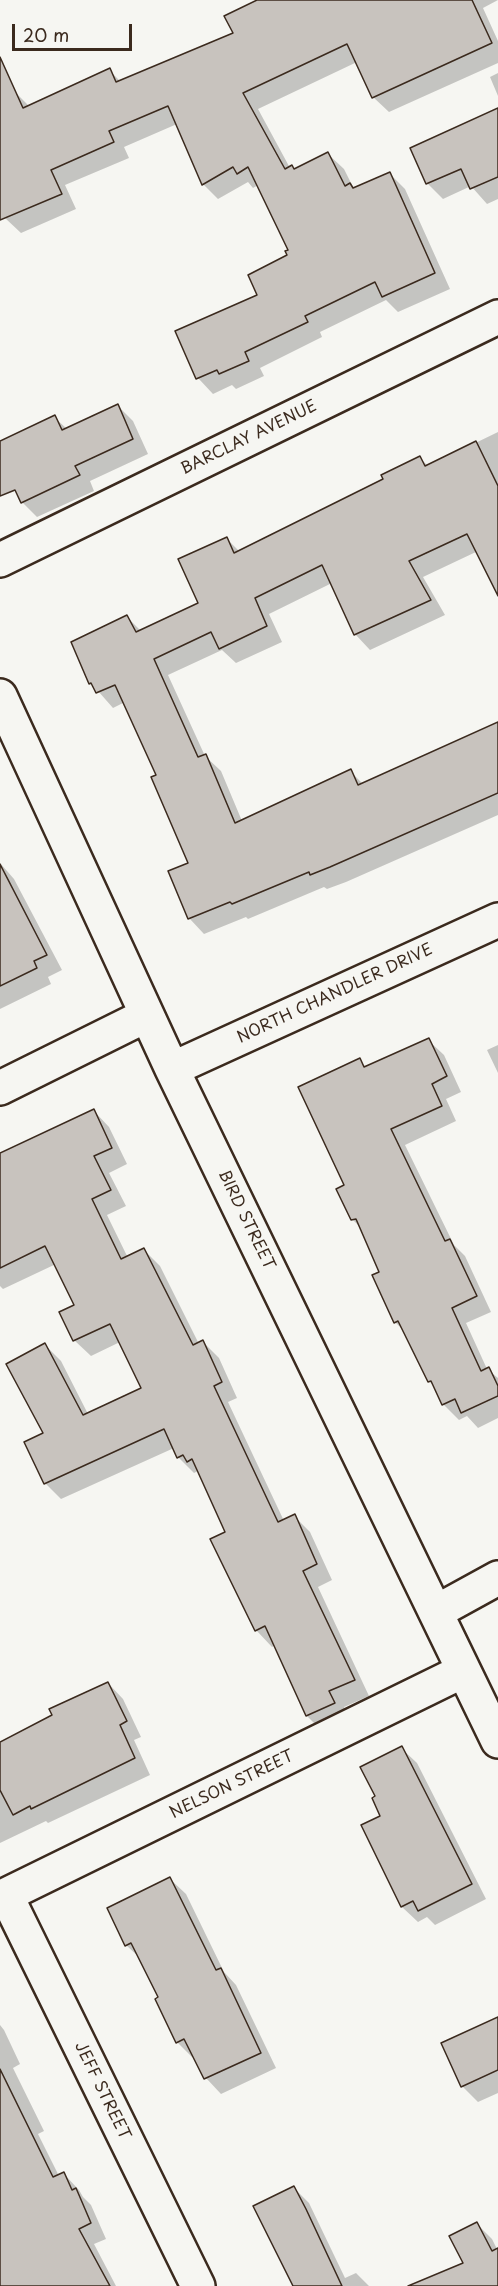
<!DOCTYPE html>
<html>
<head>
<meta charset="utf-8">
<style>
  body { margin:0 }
  #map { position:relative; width:498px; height:2286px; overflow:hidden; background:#f6f6f2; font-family:"Playpen Sans",sans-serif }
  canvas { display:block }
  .scale { position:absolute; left:12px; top:24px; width:120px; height:27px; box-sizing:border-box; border:3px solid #3b2a1e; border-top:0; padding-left:8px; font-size:18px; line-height:21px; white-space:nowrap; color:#3b2a1e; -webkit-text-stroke:4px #f6f6f2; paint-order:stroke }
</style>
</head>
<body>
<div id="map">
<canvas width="498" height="2286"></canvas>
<div class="scale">20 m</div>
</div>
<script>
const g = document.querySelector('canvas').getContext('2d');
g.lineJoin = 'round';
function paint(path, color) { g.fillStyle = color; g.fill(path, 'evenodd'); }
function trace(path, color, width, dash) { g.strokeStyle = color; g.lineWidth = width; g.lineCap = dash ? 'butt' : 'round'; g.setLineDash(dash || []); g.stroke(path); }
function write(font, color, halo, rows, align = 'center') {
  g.font = font + ' "Playpen Sans",sans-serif'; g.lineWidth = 4.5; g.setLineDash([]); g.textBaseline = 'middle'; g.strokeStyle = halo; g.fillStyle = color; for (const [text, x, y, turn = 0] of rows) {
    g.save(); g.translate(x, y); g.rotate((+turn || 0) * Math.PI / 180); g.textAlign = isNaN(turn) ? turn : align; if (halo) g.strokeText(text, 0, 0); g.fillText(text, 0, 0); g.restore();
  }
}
paint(new Path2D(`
  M261,0H498L483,8L498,41V63L389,112L373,97L357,62L258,109L290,168L295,170L328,154L344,169L354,189L390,174L405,189L450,289L398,312L386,300L320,332L322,337L260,368L264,376L236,389L232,385L213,394L198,378L177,332L260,296L289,256L290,250L258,185L253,188L248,182L218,199L203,184L177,124L124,147L129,158L65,185L76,209L21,233L5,218L0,206V98L14,91L29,106L109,70L121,82L235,34Z
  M498,73V96L490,77Z
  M498,110V199L487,204L471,186L443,199L427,183Z
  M118,406L133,421L148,454L90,481L94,491L37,517L22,502L0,451V443L54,417L67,429Z
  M498,432V590L478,551L423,577L445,615L370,650L355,634L332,583L269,614L282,642L236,663L222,650L168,675L205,756L221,771L242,821L350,771L364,785L494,726L493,724L498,722V815L346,882L327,889L324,887L248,919L246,917L204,934L189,918L190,864L158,775L125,702L113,708L91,683L127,617L141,631L200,604L226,538L240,552L385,480L420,458L428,466Z
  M0,863L14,879L62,970L48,977L51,984L0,1009Z
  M428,1040L444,1055L461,1092L446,1099L456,1121L405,1145L454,1245L465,1256L491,1312L466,1323L487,1369L498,1378V1418L478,1428L467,1416L459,1420L443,1404L436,1388L429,1381L405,1332L395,1322L381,1272L362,1229L353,1220L346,1186L359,1060L367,1068Z
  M498,1045V1073L487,1050Z
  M93,1110L109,1127L127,1164L109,1173L126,1206L107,1215L128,1258L144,1250L160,1266L199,1344L203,1342L219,1358L237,1398L228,1402L284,1521L294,1516L310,1532L332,1580L318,1587L369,1696L344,1707L350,1720L323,1732L307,1716L275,1645L272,1647L256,1630L227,1532L198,1471L194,1473L178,1457L174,1448L61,1499L45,1483V1345L61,1361L88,1414L143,1389L120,1342L91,1356L74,1340L61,1313L76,1306L56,1264L3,1289L0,1286V1208Z
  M108,1683L123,1699L141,1737L134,1740L150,1775L48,1823L46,1821L0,1843V1744L54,1716Z
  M401,1748L417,1763L486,1899L435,1925L427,1917L418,1922L402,1907L363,1826L382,1816Z
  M170,1879L186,1894L224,1972L236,1985L276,2068L221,2094L206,2078L195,2056L192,2057L177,2042L160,1998L141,1959L126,1945Z
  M498,2018V2093L478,2102L463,2087L443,2044Z
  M0,2025L4,2030L20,2064L13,2068L44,2131L38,2134L59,2176L64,2174L79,2190L83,2197L91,2205L106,2239L94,2244L116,2286H5L0,2276Z
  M294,2188L309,2203L345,2278L356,2273L369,2286H295Z
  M477,2224L492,2239L498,2251V2286H416L465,2263Z`), '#0003');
const building = new Path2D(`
  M257,0H472L492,43L372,98L347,44L243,93L285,169L292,165L294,169L328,152L345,186L350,183L353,188L390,172L435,273L382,297L375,282L305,316L308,322L245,352L249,361L219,374L217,370L196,379L175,331L257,295L248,275L287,255L285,251L288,250L248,167L237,174L233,167L202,185L168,106L109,131L114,142L51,170L62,194L0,220V57L23,108L110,68L116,82L233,33L224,16Z
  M498,108V177L470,189L461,169L426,184L410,148Z
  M118,404L133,439L75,466L80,475L21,503L15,490L0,496V441L55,415L62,430Z
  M476,441L498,486V596L467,534L409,561L431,600L354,635L322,565L255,598L267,626L219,649L211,632L154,659L198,757L206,754L235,823L351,769L358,785L498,722V793L330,867L310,875L309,872L232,904L230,902L188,919L168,871L188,863L151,777L156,775L115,685L96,693L91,683L89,684L71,642L127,615L136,632L198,603L178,559L227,537L234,553L383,479L381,475L420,456L425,466Z
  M0,864L47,955L34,961L37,968L0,986Z
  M429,1038L447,1076L432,1084L442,1106L391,1129L445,1241L450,1239L477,1296L452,1308L481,1371L489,1367L498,1386V1396L461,1413L455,1399L442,1405L431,1381L428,1382L398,1321L394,1323L372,1275L379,1272L356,1219L351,1220L336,1189L344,1185L298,1087L360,1058L364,1067Z
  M94,1109L112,1148L94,1156L111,1190L92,1199L121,1259L144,1248L193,1345L203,1340L222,1382L214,1386L278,1522L295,1514L317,1564L303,1571L355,1680L329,1691L335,1703L306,1716L265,1626L255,1631L210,1539L225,1532L192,1459L187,1462L183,1455L177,1458L164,1429L44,1484L24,1442L43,1433L6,1364L45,1343L83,1415L141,1388L110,1324L73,1341L59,1312L74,1305L45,1246L0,1268V1153Z
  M108,1682L127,1721L120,1725L135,1758L31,1809L30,1806L13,1815L0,1790V1742L52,1715L49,1709Z
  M402,1746L472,1884L418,1911L413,1901L401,1907L361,1825L380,1816L372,1798L375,1796L360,1767Z
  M170,1877L216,1970L221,1968L261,2053L204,2079L184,2039L176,2043L155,1999L158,1997L131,1943L125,1946L107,1908Z
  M498,2017V2070L461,2087L441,2043Z
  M0,2069L53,2177L64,2172L72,2190L76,2188L91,2223L79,2229L110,2286H0Z
  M294,2186L306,2209L342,2286H293L253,2206Z
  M477,2222L492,2251L498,2248V2286H408L463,2263L449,2236Z`);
paint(building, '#c8c3be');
trace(building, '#3b2a1e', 1.5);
const minor = new Path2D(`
  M0,560L498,317
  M0,696L172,1069L498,1741
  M172,1069L498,920
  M0,1088L147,1015
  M436,1612L498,1578
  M6,1895L198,2286
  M0,1898L463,1671`);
trace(minor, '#3b2a1e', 38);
trace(minor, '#f6f6f2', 33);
write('16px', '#3b2a1e', '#f6f6f2', [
  ["BARCLAY AVENUE",249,438,-26],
  ["NORTH CHANDLER DRIVE",335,994,-25],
  ["BIRD STREET",246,1220,64],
  ["NELSON STREET",232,1785,-26],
  ["JEFF STREET",102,2091,64]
]);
</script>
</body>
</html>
